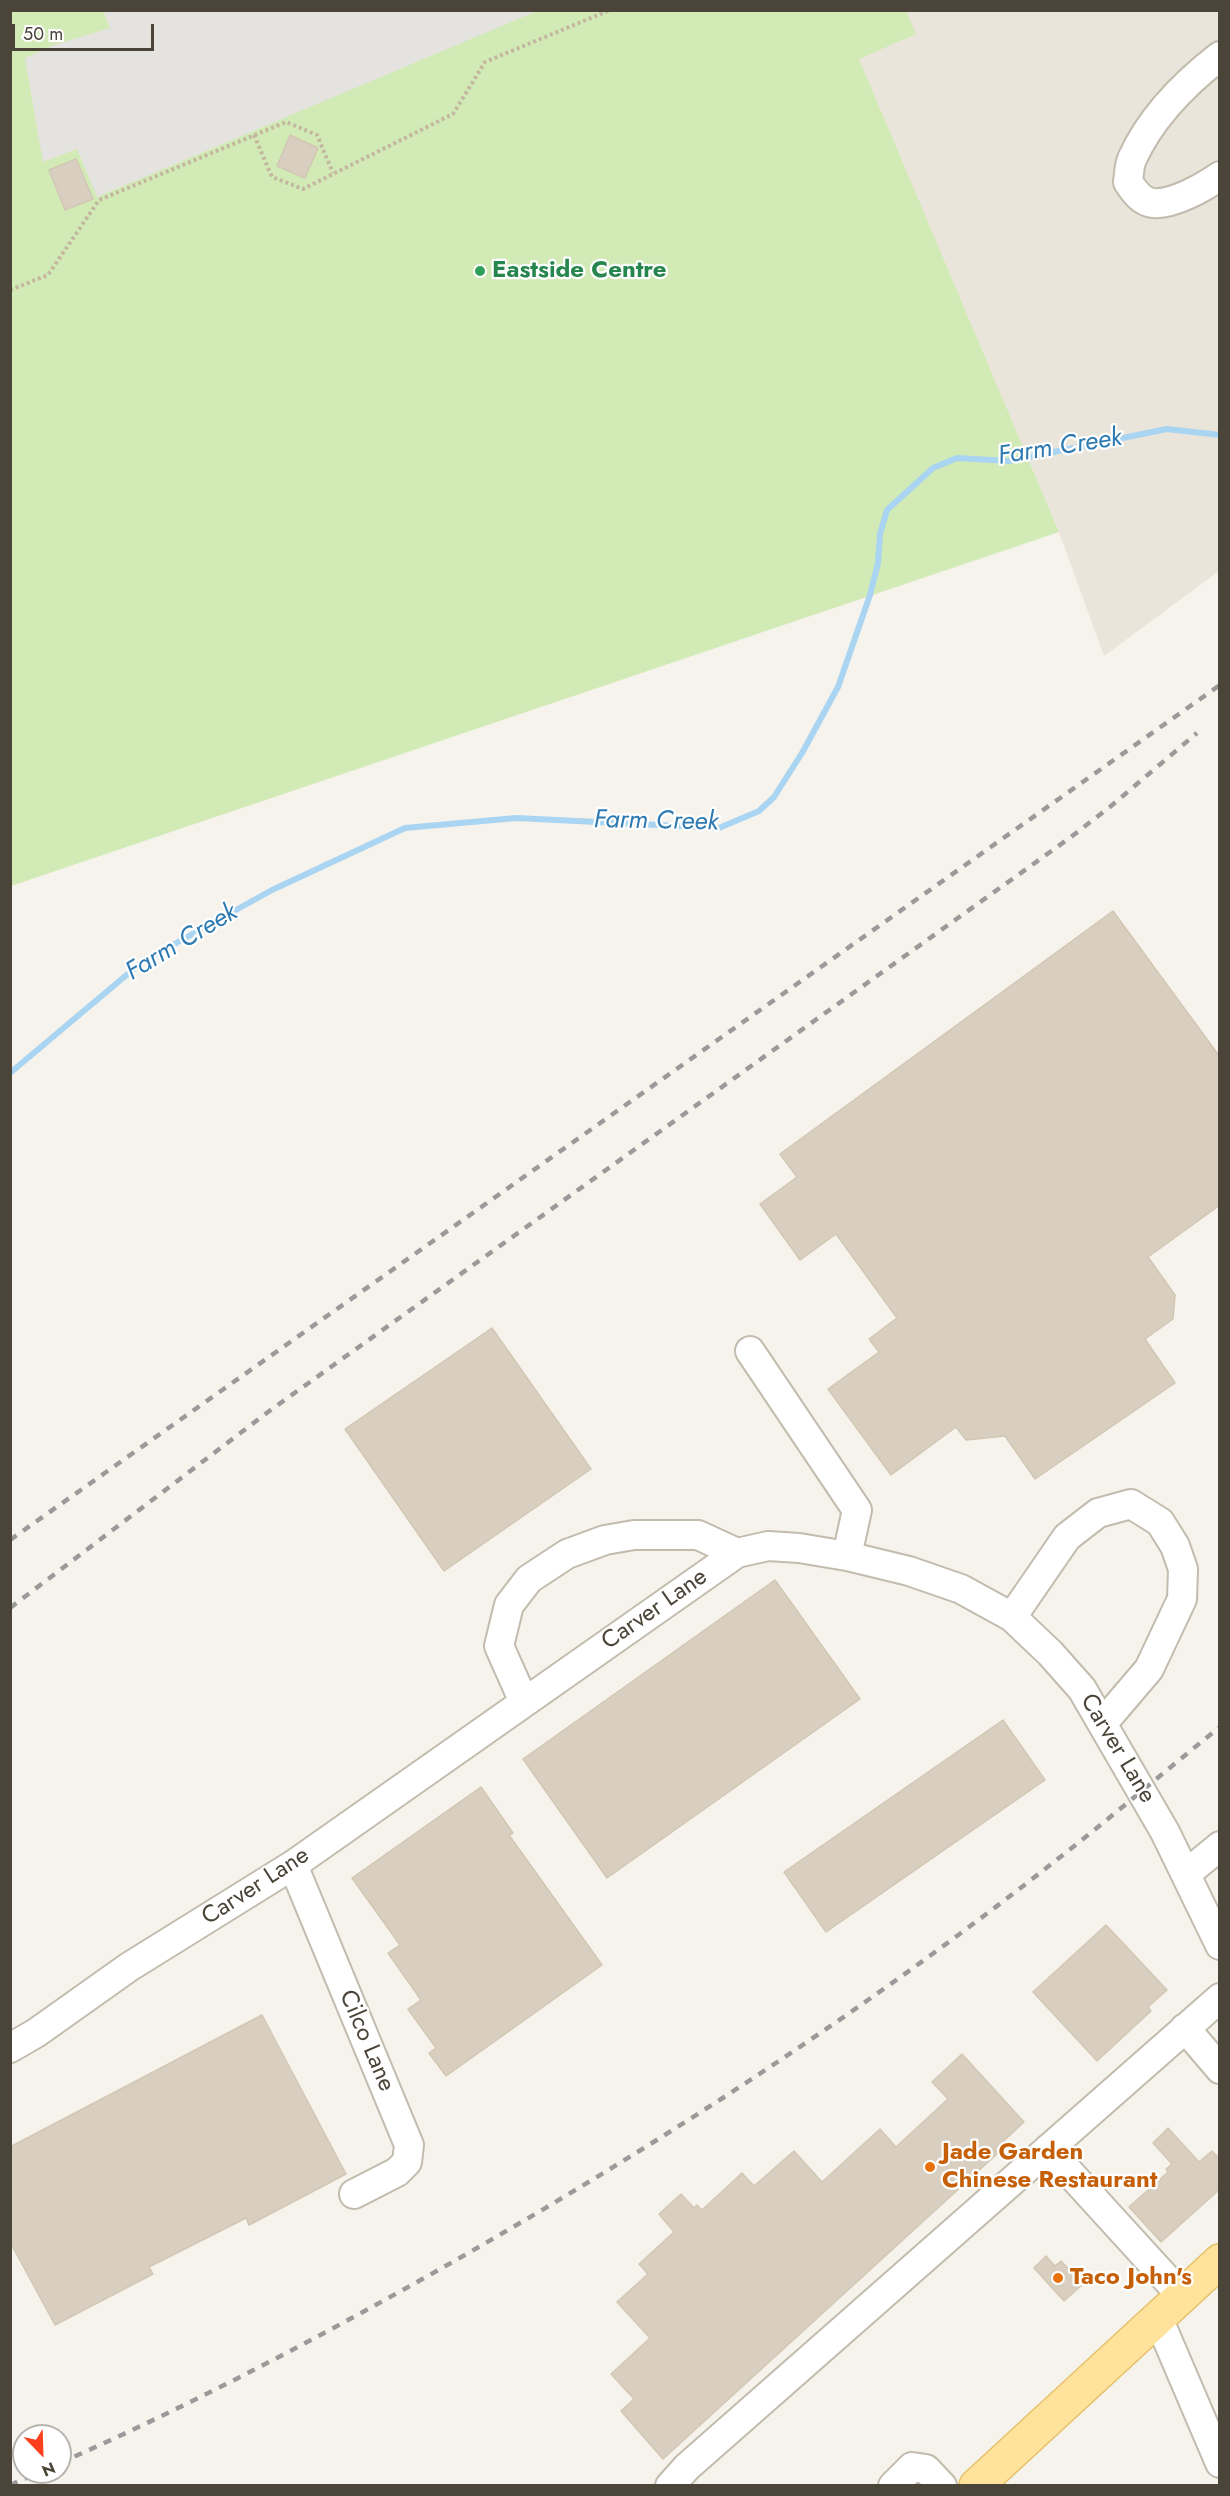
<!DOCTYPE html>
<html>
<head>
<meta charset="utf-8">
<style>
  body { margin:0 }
  #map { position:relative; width:1230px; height:2496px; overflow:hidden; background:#f6f3ec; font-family:Jost,sans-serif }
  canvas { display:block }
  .frame { position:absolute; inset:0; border:12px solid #4b4439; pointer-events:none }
  .north { position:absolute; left:12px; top:2424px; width:60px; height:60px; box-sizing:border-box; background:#fff; border:2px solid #b7b4b0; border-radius:50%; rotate:157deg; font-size:16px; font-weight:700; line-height:24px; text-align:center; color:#4b4439 }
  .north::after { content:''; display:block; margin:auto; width:21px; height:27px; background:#fc3f1d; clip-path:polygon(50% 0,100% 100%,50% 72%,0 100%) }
  .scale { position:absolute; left:12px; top:24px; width:142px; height:27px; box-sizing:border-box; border:3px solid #4b4439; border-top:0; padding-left:8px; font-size:18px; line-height:21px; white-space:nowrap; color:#4b4439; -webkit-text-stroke:4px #fff; paint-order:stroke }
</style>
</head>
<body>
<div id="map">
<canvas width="1230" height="2496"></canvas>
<div class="frame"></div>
<div class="north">N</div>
<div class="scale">50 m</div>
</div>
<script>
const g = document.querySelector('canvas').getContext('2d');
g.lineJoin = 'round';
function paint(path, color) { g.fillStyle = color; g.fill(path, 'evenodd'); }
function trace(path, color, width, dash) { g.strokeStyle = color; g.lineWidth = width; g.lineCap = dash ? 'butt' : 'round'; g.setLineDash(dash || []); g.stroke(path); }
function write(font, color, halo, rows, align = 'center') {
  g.font = font + ' Jost,sans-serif'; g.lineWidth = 4.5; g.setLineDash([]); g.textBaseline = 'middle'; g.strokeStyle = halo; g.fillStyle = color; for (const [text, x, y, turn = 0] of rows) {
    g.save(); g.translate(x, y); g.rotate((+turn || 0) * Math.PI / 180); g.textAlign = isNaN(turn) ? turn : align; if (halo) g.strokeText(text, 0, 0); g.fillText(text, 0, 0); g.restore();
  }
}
paint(new Path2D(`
  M838,11H1219V571L1104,656L1059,532Z`), '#eae5da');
paint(new Path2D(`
  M10,11H906L916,34L859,59L1059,532L11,886Z`), '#d2eab5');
paint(new Path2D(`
  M111,11V10L537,11L97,197L77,149L43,162L25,58L54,45L110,28L104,13Z`), '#e5e3e0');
trace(new Path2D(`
  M10,1073L142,962L272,890L405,828L516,818L719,828L759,811L774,797L802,753L838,687L870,595L878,563L880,534L887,510L933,468L957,458L1009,461L1167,429L1220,435`), '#a9d4f2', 6);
const building = new Path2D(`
  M290,135L318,148L305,178L277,166Z
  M76,159L93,199L65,210L49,170Z
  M1113,911L1220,1057V1205L1148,1257L1175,1295L1173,1319L1145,1339L1175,1383L1035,1479L1005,1436L966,1440L956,1427L891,1475L828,1389L879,1352L869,1339L897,1318L836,1234L800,1260L760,1204L797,1177L780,1154Z
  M492,1328L591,1469L444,1571L345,1429Z
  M775,1580L860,1699L607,1878L523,1759Z
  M1003,1720L1045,1780L826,1932L784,1872Z
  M481,1787L513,1833L509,1835L602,1965L446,2076L429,2053L436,2048L408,2009L421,2000L388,1953L400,1945L352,1878Z
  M1106,1925L1167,1990L1148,2007L1151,2011L1097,2061L1033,1992Z
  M262,2015L346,2174L249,2225L246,2218L149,2267L153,2274L55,2325L10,2242V2147Z
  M962,2054L1024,2122L995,2149L998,2153L663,2459L621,2411L634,2399L611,2374L650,2338L617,2302L648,2274L639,2264L674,2232L659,2214L681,2194L694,2208L697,2205L702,2210L742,2173L754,2186L794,2151L822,2182L880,2129L896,2147L948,2099L932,2082Z
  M1168,2128L1199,2162L1212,2151L1220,2159V2189L1161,2242L1129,2207L1168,2172L1166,2169L1172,2164L1153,2143Z
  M1046,2256L1055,2266L1061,2261L1083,2284L1064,2301L1034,2268Z`);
paint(building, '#d8cfc1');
trace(building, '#d3c7b4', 1.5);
const minor = new Path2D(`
  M1220,56C1185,83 1150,119 1132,159C1129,166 1129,175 1128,182C1134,191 1141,202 1153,203C1173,205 1204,187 1220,176
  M750,1351L857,1510L847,1556
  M1012,1617L1067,1537L1098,1513L1131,1504L1160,1522L1175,1546L1183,1569L1182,1599L1149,1669L1103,1723
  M524,1702L499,1646L509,1605L529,1579L567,1554L605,1540L634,1535H698L737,1553
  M293,1865L409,2145L407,2162L397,2172L354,2194
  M1186,1874L1220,1846
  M1185,2028L1220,2069
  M10,2048L36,2033L129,1967L293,1865L737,1553L768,1546L799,1548L847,1556L909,1571L961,1589L1012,1617L1050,1653L1082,1689L1165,1832L1220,1945
  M1048,2149L1182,2296
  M1158,2318L1220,2463
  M670,2486L687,2467L1220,1998
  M893,2486L912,2467L926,2469L942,2486`);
const major = new Path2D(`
  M976,2486L1220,2261`);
trace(minor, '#c2bbae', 32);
trace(major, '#e6c16a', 36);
trace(new Path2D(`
  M254,135L272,177L303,189L453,114L485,62L610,10
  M10,290L48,275L99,200L286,122L317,135L333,173`), '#c4b79f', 4, [3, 3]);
trace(minor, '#fff', 28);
trace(major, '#ffe39c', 33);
trace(new Path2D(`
  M10,1540L1220,685
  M10,1608L268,1412L1071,837L1111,806L1197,733
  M60,2463C191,2405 318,2338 442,2268C657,2146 865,2011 1059,1858C1113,1816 1166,1770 1220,1727
  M10,2485L40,2472`), '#9a9a9a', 4.5, [8, 8]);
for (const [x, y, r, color] of [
  [480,271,6,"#2e9e5b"],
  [930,2167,6,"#e8710a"],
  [1058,2278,6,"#e8710a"]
]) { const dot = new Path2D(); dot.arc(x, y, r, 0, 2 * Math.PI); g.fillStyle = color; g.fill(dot); trace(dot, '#fff', 2); }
write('bold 24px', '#27864d', '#fff', [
  ["Eastside Centre",492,271]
], 'left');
write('24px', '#4b4439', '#fff', [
  ["Carver Lane",655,1610,-35],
  ["Carver Lane",1117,1749,59],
  ["Carver Lane",256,1887,-33],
  ["Cilco Lane",366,2041,67]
]);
write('bold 24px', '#c56008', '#fff', [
  ["Jade Garden",942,2153],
  ["Chinese Restaurant",942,2181],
  ["Taco John's",1070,2278]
], 'left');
write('italic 26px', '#2e7ab2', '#fff', [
  ["Farm Creek",1060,448,-9],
  ["Farm Creek",656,822,1],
  ["Farm Creek",182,943,-31]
]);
</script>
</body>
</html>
